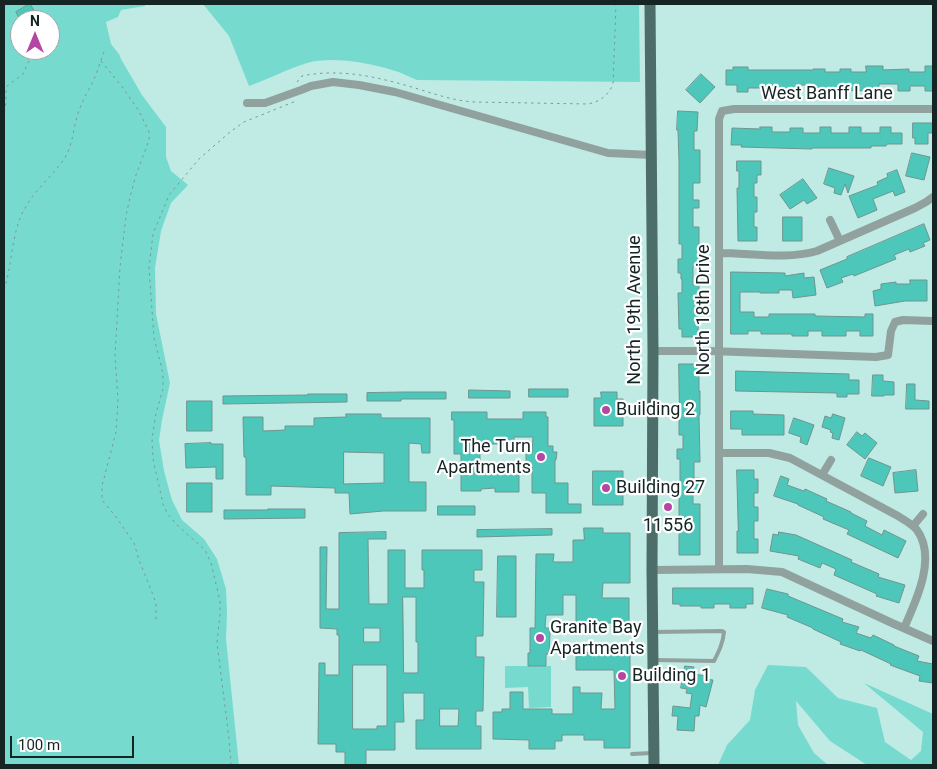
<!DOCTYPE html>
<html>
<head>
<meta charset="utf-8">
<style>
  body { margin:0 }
  #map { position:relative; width:937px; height:769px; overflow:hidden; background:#c0eae4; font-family:Roboto,sans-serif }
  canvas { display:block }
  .frame { position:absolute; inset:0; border:5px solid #152523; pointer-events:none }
  .north { position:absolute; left:10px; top:10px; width:50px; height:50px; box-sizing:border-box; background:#fff; border:1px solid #a1a8a7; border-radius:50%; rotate:0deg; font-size:14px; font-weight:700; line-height:20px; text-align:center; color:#152523 }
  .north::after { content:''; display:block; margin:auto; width:18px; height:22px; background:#b646a3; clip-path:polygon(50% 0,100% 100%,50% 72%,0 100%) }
  .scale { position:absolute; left:10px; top:736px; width:124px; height:22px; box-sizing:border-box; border:2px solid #152523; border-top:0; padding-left:6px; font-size:15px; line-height:18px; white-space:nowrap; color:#152523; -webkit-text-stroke:4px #fff; paint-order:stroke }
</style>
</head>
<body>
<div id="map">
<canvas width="937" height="769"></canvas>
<div class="frame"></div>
<div class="north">N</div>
<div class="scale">100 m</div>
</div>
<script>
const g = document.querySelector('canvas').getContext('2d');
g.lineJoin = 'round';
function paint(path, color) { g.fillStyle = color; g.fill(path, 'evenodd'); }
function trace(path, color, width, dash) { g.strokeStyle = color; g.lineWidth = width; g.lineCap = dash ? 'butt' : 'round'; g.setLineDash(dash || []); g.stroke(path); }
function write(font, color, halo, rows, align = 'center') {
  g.font = font + ' Roboto,sans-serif'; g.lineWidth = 4.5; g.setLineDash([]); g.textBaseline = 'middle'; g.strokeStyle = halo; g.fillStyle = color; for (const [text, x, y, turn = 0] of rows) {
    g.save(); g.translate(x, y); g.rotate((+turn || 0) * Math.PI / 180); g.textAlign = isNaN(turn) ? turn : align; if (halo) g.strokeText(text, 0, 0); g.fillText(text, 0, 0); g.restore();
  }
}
paint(new Path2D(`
  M4,4H145V6L121,10L118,17L106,22L111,44L119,54L121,59L142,95L166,127V157L171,171L188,185L171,203L161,231L155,268L156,314L170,383L162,420L159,440L164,471L172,500L182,520L204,539L217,559L226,589L227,613L226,639L239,765H4ZM20,20H50V50H20Z
  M203,4H639L640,82L417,80C409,77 401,72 392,70C368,63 332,56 307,63C287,69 269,79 249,86L229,36Z
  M768,665L806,667L838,698L877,708L885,742L911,760L921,751L923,732L864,683L933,714V763L932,765H867L830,741L796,701L798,725L814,753L828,765H718L727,745L750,720L755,690Z
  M505,666H551V707L529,708L528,687L505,688Z`), '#76dbce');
const building = new Path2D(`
  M30,4L35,12L20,20L16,12Z
  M866,66H883V70L909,69V72H925V66H933V91H925V86H910V91H898V84H879V91L813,90V85H797V91H785V88H748V92H737V85H726V70H733V67H748V70H813V69H825V72H840V69H851V72H866Z
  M701,74L715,87L700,103L686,90Z
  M678,111L698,112L697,131H694V150H700V183H693V200H699V208H693V227H699V266H693V285H699L698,337H682V329H679L678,293H682V279H681V273H678V259H682V244H679V161L678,130H677Z
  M913,123H933V133H928V144H915V138H913Z
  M760,127H772V132H790V128H803V133H820V127H831V133H849V127H861V133H880V127H891V133H902V144H887L886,146H871V148H812V149L741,147L742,145H731L732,128L760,129Z
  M912,153L930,157L924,180L906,176Z
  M737,161H761V175H757V183H754V197H757V212H754V227H757V241H738L737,188H739V171H737Z
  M829,168L854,176L848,193L845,184L841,195L834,193L835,188L824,184Z
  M897,170L905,192L895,196L893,191L873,199L877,210L858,218L849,196L878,185L877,182L888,177L887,174Z
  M803,179L817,198L807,204L804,200L790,209L780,195Z
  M783,217H802V241H783Z
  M924,224L930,240L923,243L925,246L910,252L909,249L894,255L896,259L854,276L853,274L841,278L843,282L827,288L820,270L847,259V257Z
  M731,272L785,273V276L804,273V278L814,277L816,295L793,298L792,290H779V293H760V292H740V312H754V317H769V314H815V316L865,317V314H873V336H860V331H846V336H822V331H808V336H792V334H761V331H748V334H731Z
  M910,280H927V301H905L875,306L873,291L881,289V284L896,282V284H910Z
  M679,364H699V391H700V415H699L700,462H694V478H700V490H693V504H700V555H679V493H677V484H680V459H677V449H683V435H679V415H677V405H679Z
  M736,371L849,374V380H859V394H847V397H837V393L736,391Z
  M873,375H883V381L894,382V395H884V396H872Z
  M907,384H915V400L929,401V409H906Z
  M529,389H568V397H529Z
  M469,390L510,391V398H469Z
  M405,392H446V399H401V401H367V393Z
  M601,392H617V399H623V426H594V398H601Z
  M308,394H347V402L223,404V396L308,395Z
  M187,401H212V431H187Z
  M731,411H753V414L784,415V435H742V429H731Z
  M452,412H487V419H523V412H546V417H548V446H553V452H557L556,460H555V483H568V504H581V513H546V493H532V464H526V453H532L533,437H514V444H480V466H486V467L519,466V492H495V488L481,489V491H461V454H454V420H452Z
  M346,414H381V418H430V453H422L421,444L409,443V482H426V511H383L350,514L349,493H335V488L271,486V495H246V457H244L243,417H263V431L285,430V426H314V418L346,417ZM344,452L384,453V483L344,484Z
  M833,414L845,418L839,440L832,438L833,433L830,432L831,430L822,427L825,416L831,418Z
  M794,418L814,425L807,445L800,442L801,437L789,433Z
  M857,432L862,436L865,433L877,443L865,459L847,445Z
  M211,443V444H223V479H216V467L186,468L185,444Z
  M869,458L891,467L883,486L861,476Z
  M737,470H754V479H758V493H754V507H758V521H754V539H758V553H737V531H738Z
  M916,470L918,491L895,493L893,473Z
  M593,471H623V505H593Z
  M781,476L789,479L787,485L804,491L805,489L827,499L826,501L851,512V513L867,521L865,526L882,535L884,530L906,541L898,558L847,534L849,530L823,519L824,517L798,505V504L774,496Z
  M187,483H212V512H187Z
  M438,506H475V515H438Z
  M268,509H305V518L224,519V510H268Z
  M584,528H603V533H630V583H603L602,598H629V627H613V623H576V595H563V615H546L545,628H549L550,633L549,654H546V666H528V653H530V628H535L536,554H554L553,562H573V540H584Z
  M552,529V535L477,537V530Z
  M386,532V539H368L369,604H388V550H405V588H424V570H422V550H482V570H474V582H484L483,636H476V657H484L483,711H476V726H481V749H416V720H424V693H403L404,722H395V750H366V765H345V752H336V744H318L319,663H325V675H339V635H337V629L320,628V547H327L326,609H339V533ZM403,597H416V642H418V673H404ZM364,628H380V642H364ZM353,665H387V726H377V729H353ZM440,709H459L458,726H440Z
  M779,532L796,535L852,560L851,562L879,574L878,577L905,585L899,603L876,596L877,594L834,575L836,569L822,563L820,568L798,559L799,556L770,551L773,534L778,535Z
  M498,556H516V617H497Z
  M673,588H753V604H746V608H730V604H714V608H701V606H680V604H673Z
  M767,589L788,594V596L843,619L842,622L859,627L856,633L871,638L873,635L894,645V646L919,656L917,661L933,664V683L919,681L920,676L890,665L891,664L861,650L860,651L840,644L841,642L813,629V628L787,617L788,615L762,608Z
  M614,652H630V748H604V740H584V735H562V741H555V749H529V740L493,739V712H502V709H510V692H523V709H552V714H573V687H580V693H602L601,709H615L614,670H576V653Z
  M685,666L694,667L693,674L707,676L706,679L713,680L706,707L700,705L699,716H695L694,731L677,730L678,716H672L673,706L690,708L692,694L686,693L687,689L681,688Z`);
paint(building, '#4cc7b9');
trace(building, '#6e958f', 1);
trace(new Path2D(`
  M101,61L123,88L139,111L149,132V140L136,175L130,197L126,216L120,267L115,356L118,400L116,432L102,486V500L116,517L134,543L139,560L153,595L156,604V620
  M297,82L302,76C340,68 378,77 415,88C435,94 454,101 475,102L588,104C601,101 607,96 613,85L616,4
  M4,112L6,103V87L23,74L34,50
  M4,290C12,266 11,240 21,216C30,194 51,178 64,159C74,144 73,124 80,108C84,97 90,88 95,77C98,69 101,60 104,52
  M231,765L229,738L217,643L220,614V601L211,563L205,550L177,525L167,513L163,504L153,459L152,439L156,413L163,389V378L162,369L154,338L149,268L153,234L169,195L199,159L230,132L244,122L296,101`), '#799894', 1, [2.5, 4]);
trace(new Path2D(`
  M654,632L722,631L724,632C723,643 719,651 714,661L655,660
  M632,754L652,753`), '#90a19e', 4);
trace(new Path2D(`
  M247,103H265L301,90L311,86L333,82L359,85L395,92L608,153L652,155
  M830,220L840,241
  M719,253C751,253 786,260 817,251L915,208L926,202L933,197
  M653,351H710L876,357L888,355L891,331L895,322L903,320L933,321
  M719,453H769L790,458L898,516C904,520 912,524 917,530C937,558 916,601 904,628
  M822,475L831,460
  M913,526L923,514
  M719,569V119L722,111L734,109H933
  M652,570L747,569L782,572L892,623L933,641`), '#90a19e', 8);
trace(new Path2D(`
  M650,4L653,351L652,570L654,765`), '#4d6d68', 11);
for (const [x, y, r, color] of [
  [606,410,5,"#b646a3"],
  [541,457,5,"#b646a3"],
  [606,488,5,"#b646a3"],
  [668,507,5,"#b646a3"],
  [540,638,5,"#b646a3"],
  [622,676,5,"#b646a3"]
]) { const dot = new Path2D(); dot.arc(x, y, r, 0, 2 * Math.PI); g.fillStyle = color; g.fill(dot); trace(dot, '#fff', 2); }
write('18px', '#152523', '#fff', [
  ["West Banff Lane",827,94],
  ["North 19th Avenue",635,310,-90],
  ["North 18th Drive",704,310,-90]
]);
write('18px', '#152523', '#fff', [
  ["Building 2",616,410],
  ["The Turn",531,447,"right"],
  ["Apartments",531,468,"right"],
  ["Building 27",616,488],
  ["11556",668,526,"center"],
  ["Granite Bay",550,628],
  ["Apartments",550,649],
  ["Building 1",632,676]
], 'left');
</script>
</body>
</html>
